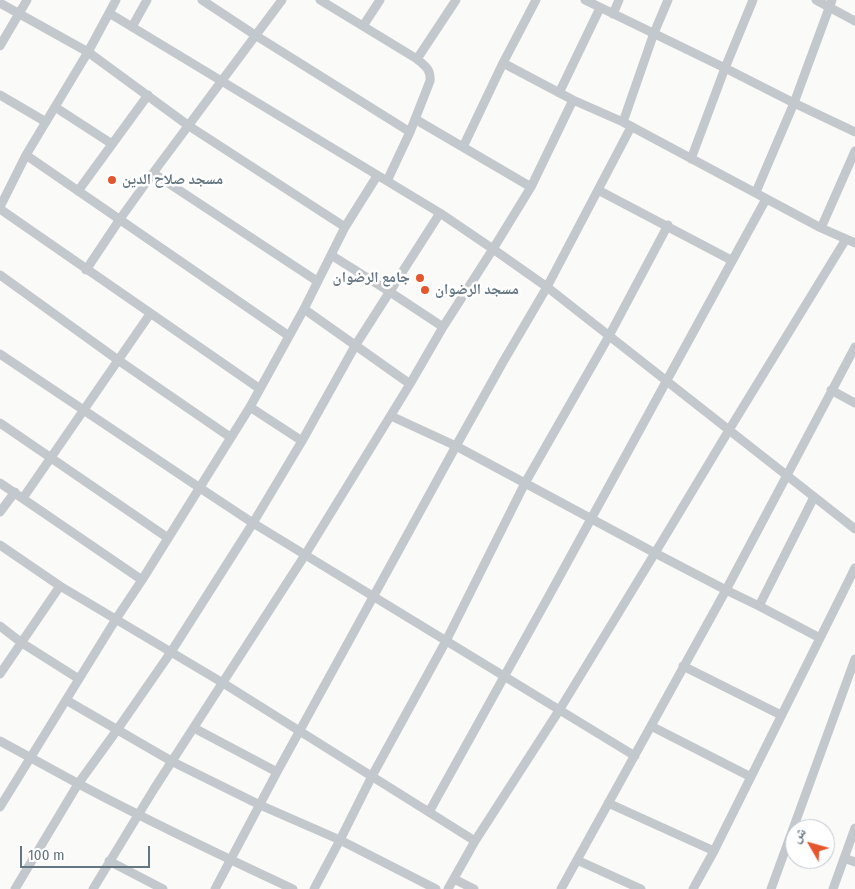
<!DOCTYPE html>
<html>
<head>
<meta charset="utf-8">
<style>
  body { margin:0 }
  #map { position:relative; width:855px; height:889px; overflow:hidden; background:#fafaf8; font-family:"Fira Sans Condensed","Noto Naskh Arabic",sans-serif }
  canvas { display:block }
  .north { position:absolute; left:785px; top:819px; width:50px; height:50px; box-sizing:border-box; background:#fff; border:1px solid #c1c8cd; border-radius:50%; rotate:308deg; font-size:14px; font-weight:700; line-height:20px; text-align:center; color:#657683 }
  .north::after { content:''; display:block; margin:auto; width:18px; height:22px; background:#e4572e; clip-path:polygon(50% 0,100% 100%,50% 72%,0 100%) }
  .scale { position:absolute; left:20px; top:846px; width:130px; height:22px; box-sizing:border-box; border:2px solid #657683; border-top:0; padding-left:6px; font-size:15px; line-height:18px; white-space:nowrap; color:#657683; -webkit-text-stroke:4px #fff; paint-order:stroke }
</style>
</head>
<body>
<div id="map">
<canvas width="855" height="889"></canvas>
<div class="north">ش</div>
<div class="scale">100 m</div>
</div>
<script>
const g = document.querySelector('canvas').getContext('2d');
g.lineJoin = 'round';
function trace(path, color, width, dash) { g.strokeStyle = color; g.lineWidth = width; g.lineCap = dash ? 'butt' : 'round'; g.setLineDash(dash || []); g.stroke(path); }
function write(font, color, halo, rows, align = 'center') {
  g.font = font + ' "Fira Sans Condensed","Noto Naskh Arabic",sans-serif'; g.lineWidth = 5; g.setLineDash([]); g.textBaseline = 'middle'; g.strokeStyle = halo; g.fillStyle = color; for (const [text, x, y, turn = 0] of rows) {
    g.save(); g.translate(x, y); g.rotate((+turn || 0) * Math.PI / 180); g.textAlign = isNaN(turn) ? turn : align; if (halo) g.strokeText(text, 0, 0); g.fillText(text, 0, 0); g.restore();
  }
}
trace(new Path2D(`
  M202,0L255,35L410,132
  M320,0L417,59C425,66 431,69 430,81L410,132L387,181
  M585,0L725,68L794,103L855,132
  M816,0L855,21
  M0,3L88,52L189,126L345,227
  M109,13L440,213L493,249L547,287L855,529
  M613,14L619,0
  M363,26L380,0
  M132,27L147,0
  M0,46L27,0
  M417,59L456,0
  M503,63L573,100L623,122L821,228L855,243
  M559,93L600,8
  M0,95L46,122
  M55,107L112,144
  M415,119L531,187
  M623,122L654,33L668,0
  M463,147L503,63L536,0
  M26,155L289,336
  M691,159L725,68L753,0
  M153,173L317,281
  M598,190L731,260
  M78,191L148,95
  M756,192L794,103L832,0
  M0,207L26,155L88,52L116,0
  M0,209L260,389
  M821,228L855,151
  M331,255L390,292L443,327
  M86,270L120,219L153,173L282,0
  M0,275L118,360L230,437
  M304,309L410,384
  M0,354L200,488L253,523L635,756
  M831,390L855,403
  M250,407L302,441
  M391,416L456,446L655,553L726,590L759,606L820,638
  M0,423L168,538
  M0,483L142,580
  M23,498L150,314
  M0,512L15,492
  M0,545L60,586L223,683L475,841
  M759,606L814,497
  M0,626L22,643L79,679
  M683,666L781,715
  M0,674L60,586
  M66,700L173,762L260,805L340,840L436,889
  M651,726L751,777
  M194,728L277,772
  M0,741C26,755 51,769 77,783C148,821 220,855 293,889
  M608,803L714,851
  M0,807L116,619L142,580L250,407L304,309L345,227L377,176
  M429,812L550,594L766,199
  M844,858L855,862
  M577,860L641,889
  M109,861L163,889
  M454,879L474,889
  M15,889L78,784L117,730L171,652L253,523L302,441L355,346L440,213
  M93,889L154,789L305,555L410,384L443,327L493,249L531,187L573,100
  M215,889L277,772L456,446L503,362L547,287L631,127
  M314,889L340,840L372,776L446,641L525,483L609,336L668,225
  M448,889L475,841L560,709L655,553L729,430L846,239
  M561,889L726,590L855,347
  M693,889L714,851L855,568
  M771,889L855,659
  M833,889L855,828`), '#c3c8cc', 9);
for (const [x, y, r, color] of [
  [112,180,5,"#e4572e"],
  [420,278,5,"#e4572e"],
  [425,290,5,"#e4572e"]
]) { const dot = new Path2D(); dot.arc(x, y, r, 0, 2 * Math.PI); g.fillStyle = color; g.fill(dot); trace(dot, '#fff', 2); }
write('bold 15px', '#657683', '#fff', [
  ["مسجد صلاح الدين",122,180],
  ["جامع الرضوان",410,278,"right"],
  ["مسجد الرضوان",435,290]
], 'left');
</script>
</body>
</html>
